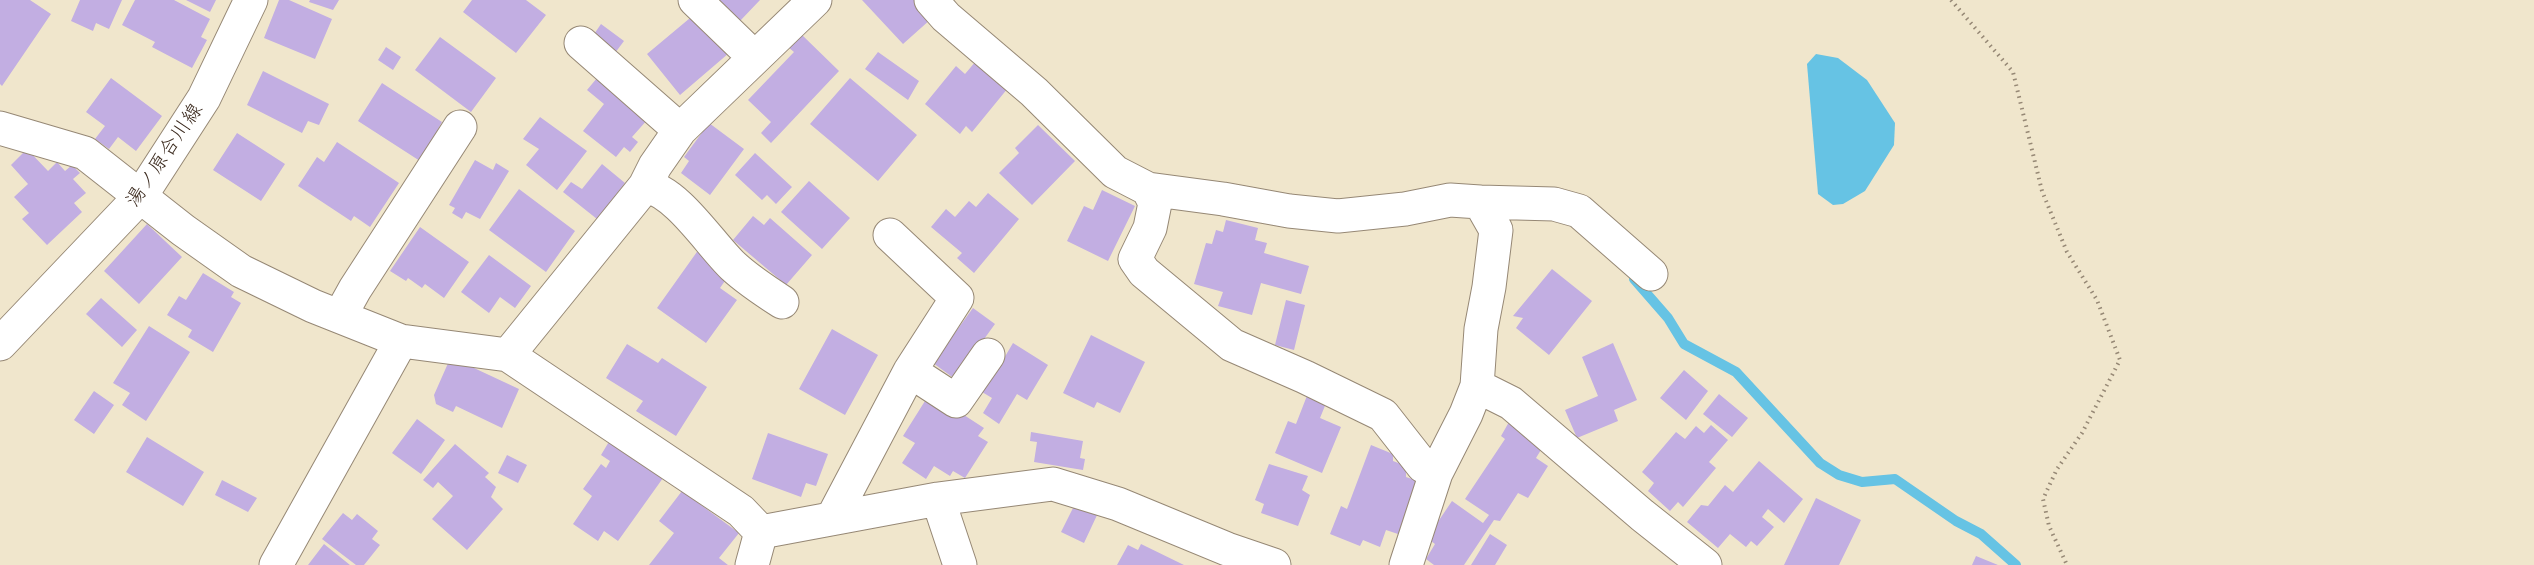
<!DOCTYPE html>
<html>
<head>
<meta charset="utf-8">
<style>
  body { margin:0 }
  canvas { display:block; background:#f0e6cc }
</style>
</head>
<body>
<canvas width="2534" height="565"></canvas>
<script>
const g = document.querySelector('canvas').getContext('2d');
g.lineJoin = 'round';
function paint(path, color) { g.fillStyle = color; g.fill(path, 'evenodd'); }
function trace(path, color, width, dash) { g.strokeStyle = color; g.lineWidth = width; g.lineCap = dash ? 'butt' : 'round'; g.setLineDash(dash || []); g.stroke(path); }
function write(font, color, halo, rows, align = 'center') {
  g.font = font + ' Mali,"Klee One",sans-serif'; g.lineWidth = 5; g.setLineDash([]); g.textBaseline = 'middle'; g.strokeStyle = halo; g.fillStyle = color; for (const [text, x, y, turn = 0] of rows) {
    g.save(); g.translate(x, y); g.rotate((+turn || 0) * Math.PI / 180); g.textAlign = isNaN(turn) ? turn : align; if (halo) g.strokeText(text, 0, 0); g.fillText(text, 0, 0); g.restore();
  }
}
paint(new Path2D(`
  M1816,54L1838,58L1867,80L1895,123L1894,145L1865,191L1843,204L1833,205L1818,194L1807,64Z`), '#66c3e4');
trace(new Path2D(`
  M1634,279L1668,318L1684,344L1736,372L1820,463L1839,475L1862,482L1895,479L1956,521L1981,534L2016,565`), '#66c3e4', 10);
paint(new Path2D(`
  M0,0H30L51,14L2,86L0,84Z
  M80,0H122L109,29L96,23L93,31L71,21Z
  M135,0H174L210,19L201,37L207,40L192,68L152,47L155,42L122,25Z
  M186,0H216L210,12Z
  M279,0H289L332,19L315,59L264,38Z
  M310,0H339L333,10L309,2Z
  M472,0H526L546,15L516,53L463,12Z
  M719,0H760L740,21Z
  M862,0H915L931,19L903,44Z
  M696,13L729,53L680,95L647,54Z
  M601,24L624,41L612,57L590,40Z
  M801,34L839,71L771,143L761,133L771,122L748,100L794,52L788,47Z
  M440,37L496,78L471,112L415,70Z
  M386,47L401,57L393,70L378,60Z
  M878,52L919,81L908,100L865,69Z
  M976,61L1008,88L972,132L966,126L960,134L925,104L956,66L965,74Z
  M263,71L329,104L319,125L308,121L302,133L247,105Z
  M111,78L162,116L136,151L118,137L109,149L95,139L105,126L86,112Z
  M597,78L648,119L632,137L638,142L630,152L624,147L616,157L583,131L604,104L587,90Z
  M850,78L917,135L878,181L810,124Z
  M382,83L442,122L420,161L358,121Z
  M540,117L587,151L557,190L526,165L539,149L523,139Z
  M709,123L744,149L710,195L681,173L689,161L684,157Z
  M1038,125L1075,161L1032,205L999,173L1019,153L1015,148Z
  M237,133L285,164L261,201L213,170Z
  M337,142L399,183L370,227L354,216L351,221L298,186L317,157L324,162Z
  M27,149L48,171L57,162L65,171L72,165L80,173L73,179L86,193L74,203L82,212L47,245L22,219L29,213L14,197L28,184L11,165Z
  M755,153L792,187L776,204L767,195L762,200L735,175Z
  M475,160L493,170L496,163L509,171L480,219L466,212L462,219L452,213L455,208L449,205Z
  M602,164L625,183L597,219L563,192L571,182L582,189Z
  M809,181L850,218L822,249L781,212Z
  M519,189L575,231L546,272L489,230Z
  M1102,190L1135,206L1108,261L1067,241L1084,206L1093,210Z
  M988,193L1019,219L974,273L957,258L962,253L931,227L946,209L955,217L969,201L976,207Z
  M753,216L764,225L770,218L812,255L786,285L733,240Z
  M1226,220L1258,228L1255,240L1267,243L1264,253L1309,266L1301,294L1261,283L1252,315L1218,306L1223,292L1194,284L1206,243L1212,244L1216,230L1223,232Z
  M147,224L182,257L139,304L104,271Z
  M420,227L469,262L444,298L425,284L422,288L408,278L406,281L390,271Z
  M699,249L731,272L720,288L737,300L706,343L657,308Z
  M489,255L531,286L515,308L500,297L489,313L461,292Z
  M1552,269L1592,301L1549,355L1516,328L1523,318L1513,316Z
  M203,273L234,292L231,297L241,303L213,352L188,337L192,330L167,315L179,296L186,300Z
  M101,298L137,330L122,347L86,314Z
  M1286,300L1305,305L1294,350L1275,345Z
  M973,308L995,324L955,379L933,363Z
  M149,326L190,352L146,421L122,405L130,393L113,383Z
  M832,329L878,355L845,415L799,389Z
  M1091,335L1145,362L1120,413L1097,402L1094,408L1063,393Z
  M1013,343L1048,365L1027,400L1017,394L999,424L983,413L992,398L977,389L1000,365Z
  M1613,343L1637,400L1614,410L1618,421L1577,438L1565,410L1598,396L1582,357Z
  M627,344L658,363L662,358L707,387L676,436L636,411L643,401L606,378Z
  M449,361H459L519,389L502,428L456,406L453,412L436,404L434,395Z
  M1684,370L1708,391L1686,420L1660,398Z
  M1310,388L1329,396L1320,418L1341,427L1322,473L1275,453L1288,421L1296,424Z
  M94,391L114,405L94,434L74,420Z
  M930,393L984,428L978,436L988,442L965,478L953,471L950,476L934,466L926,479L902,463L915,443L903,436Z
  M1719,394L1748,418L1732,437L1703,414Z
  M417,419L445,440L421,474L392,453Z
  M1509,422L1547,440L1536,458L1548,466L1528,498L1518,493L1500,521L1494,520L1464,565H1434L1426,559L1435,544L1427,538L1452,501L1483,523L1489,515L1465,499L1505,439L1501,436Z
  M1711,425L1728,440L1709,462L1716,468L1683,507L1678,502L1670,511L1648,491L1654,483L1642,472L1676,432L1685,439L1696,426L1704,433Z
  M1031,432L1083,441L1080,458L1085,459L1083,470L1034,462L1037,442L1030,441Z
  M768,433L828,454L816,486L806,483L801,497L752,479Z
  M147,437L204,472L183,506L126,472Z
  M610,440L663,478L618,541L604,531L598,541L573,524L592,496L583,489L601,464L606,468L610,461L601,455Z
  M455,444L489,473L485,477L496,487L491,497L503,509L467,550L432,519L453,496L438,482L433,488L423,480Z
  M1371,445L1393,454V461L1406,466V477L1421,482L1401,535L1386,530L1380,547L1363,540L1360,546L1330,534L1341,506L1347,509Z
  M507,455L527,465L518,483L498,473Z
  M1759,461L1803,499L1784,523L1768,509L1762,517L1774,527L1757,546L1751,541L1746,547L1730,534L1718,548L1687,522L1701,505L1708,506L1725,485L1733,492Z
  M1269,464L1308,476L1302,490L1310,495L1298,526L1261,513L1264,504L1255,500Z
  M222,480L257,498L248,512L215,495Z
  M682,491L739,533L719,558L728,565H649L674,533L659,521Z
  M1816,498L1861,520L1839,565H1784Z
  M1076,502L1098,513L1084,543L1061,532Z
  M343,513L352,520L357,514L378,531L372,539L380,545L364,565H356L322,539Z
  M1490,534L1507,545L1495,565H1471Z
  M324,544L350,565H308Z
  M1141,544L1184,565H1117L1128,545L1138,550Z
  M1976,556L1998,565H1972Z`), '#c2aee2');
const minor = new Path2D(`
  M695,0L754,57
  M931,0L946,17L1034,92L1115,172L1148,189L1223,199L1289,211L1338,216L1405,209L1450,200L1480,202L1496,230L1489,287L1481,329L1477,386L1511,403L1642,515L1705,565
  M581,43L680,130
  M0,128L85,153L183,230L241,271L313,306L401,341L508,355L741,511L761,532
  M645,186C677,191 710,244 733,266C748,280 765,291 782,302
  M1148,189L1155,203L1150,228L1135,259L1144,272L1232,345L1305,377L1383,415L1423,466L1436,473
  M1480,202L1554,204L1579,211L1651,274
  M340,316L355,289L460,127
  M508,355L645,186L655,166L680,130L815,0
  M910,371L956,401L988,355
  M938,499L960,565
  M833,517L910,371L957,298L890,235
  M761,532L938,499L1053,484L1118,504L1227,549L1274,565
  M276,565L401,341
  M752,565L761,532
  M1406,565L1436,473L1466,414L1477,386`);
const major = new Path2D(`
  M0,344L140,197L204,98L251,0`);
trace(minor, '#968875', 35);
trace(major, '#968875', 35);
trace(new Path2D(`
  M1951,0L2013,72L2042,191L2067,252L2097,300L2120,360L2082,433L2057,469L2043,499L2049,526L2067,565`), '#968875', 4, [1.5, 4.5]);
trace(minor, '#fff', 33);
trace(major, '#fff', 33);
write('20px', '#3b2a1e', '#fff', [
  ["湯ノ原合川線",164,155,-56]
]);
</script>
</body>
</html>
